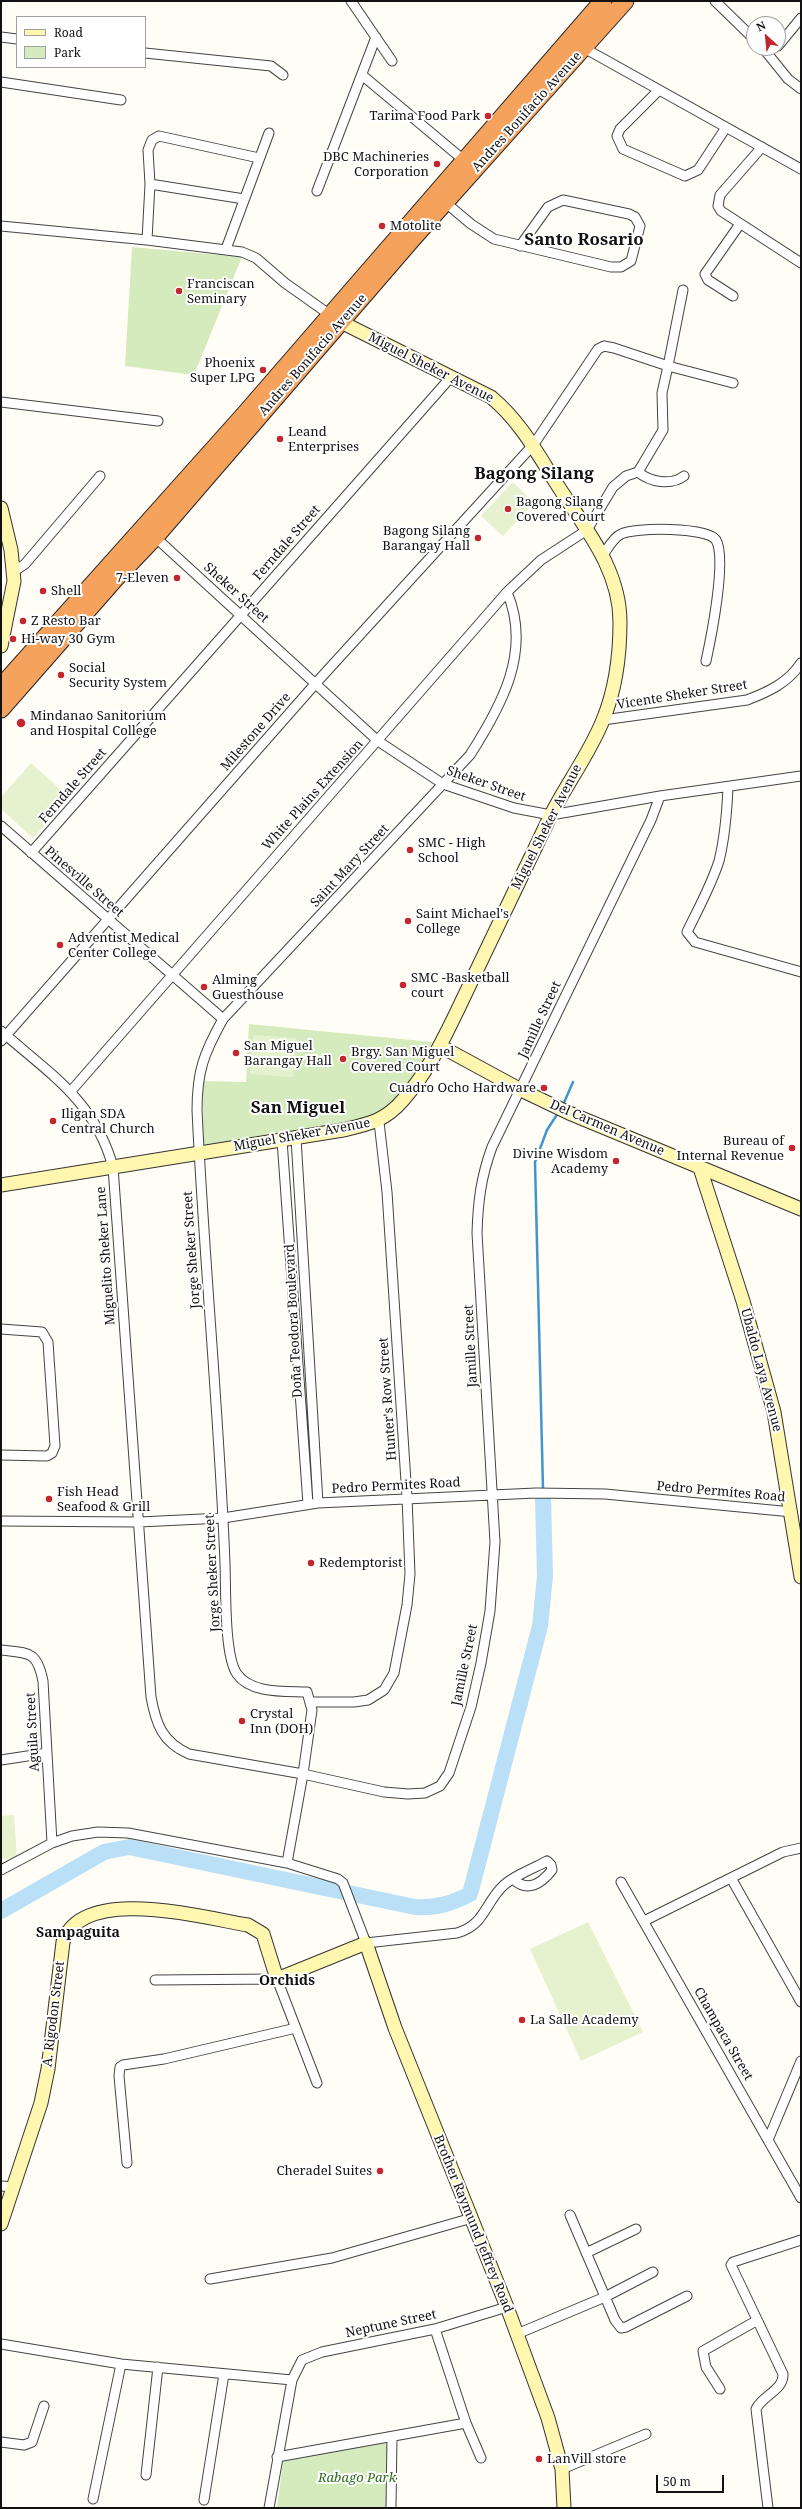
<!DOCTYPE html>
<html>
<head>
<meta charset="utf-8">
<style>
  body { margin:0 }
  #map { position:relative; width:802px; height:2509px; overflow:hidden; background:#fffdf5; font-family:"Noto Serif",serif }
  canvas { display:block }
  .frame { position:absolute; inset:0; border:2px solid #111; pointer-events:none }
  .legend { position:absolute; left:16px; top:16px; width:130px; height:52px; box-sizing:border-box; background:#fff; border:1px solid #a0a0a0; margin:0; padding:5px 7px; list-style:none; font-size:12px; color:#111 }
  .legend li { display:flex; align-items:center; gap:8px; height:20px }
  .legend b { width:20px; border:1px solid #a0a0a0 }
  .north { position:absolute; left:746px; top:16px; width:40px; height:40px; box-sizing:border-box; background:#fff; border:1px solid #a0a0a0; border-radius:50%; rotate:333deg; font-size:11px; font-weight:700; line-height:16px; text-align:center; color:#111 }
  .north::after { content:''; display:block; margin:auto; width:14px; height:18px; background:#c4262e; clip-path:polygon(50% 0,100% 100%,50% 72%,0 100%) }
  .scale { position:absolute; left:656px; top:2475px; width:68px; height:18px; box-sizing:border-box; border:2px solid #111; border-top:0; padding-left:5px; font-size:12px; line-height:14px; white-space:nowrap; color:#111; -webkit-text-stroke:3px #fff; paint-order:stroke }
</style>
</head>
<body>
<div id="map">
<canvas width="802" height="2509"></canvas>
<div class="frame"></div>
<ul class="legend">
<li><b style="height:5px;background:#fff6b0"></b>Road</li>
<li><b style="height:11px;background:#d5ebbd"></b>Park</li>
</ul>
<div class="north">N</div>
<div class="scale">50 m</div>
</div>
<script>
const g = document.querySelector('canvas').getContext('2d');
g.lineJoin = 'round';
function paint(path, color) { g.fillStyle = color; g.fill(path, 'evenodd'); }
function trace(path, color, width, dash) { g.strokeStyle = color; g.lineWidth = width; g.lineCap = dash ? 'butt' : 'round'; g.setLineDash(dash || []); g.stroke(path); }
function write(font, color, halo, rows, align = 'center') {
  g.font = font + ' "Noto Serif",serif'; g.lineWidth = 4; g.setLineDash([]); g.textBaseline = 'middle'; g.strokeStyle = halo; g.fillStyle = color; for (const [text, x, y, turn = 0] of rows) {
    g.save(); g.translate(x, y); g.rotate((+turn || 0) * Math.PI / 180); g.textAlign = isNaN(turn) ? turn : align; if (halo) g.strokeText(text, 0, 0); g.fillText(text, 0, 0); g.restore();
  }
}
paint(new Path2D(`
  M132,247L242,257L194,375L125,366Z
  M249,1024L432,1042C416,1082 400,1105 360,1122L203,1149V1081L246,1082Z
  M389,2442L386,2508H277L283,2461Z`), '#d5ebbd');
paint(new Path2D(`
  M513,482L534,503L503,536L481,516Z
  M31,763L70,798L33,838L1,809V797Z
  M253,1035L296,1038L293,1077L250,1074Z
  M14,1815L17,1858L1,1859V1816Z
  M588,1922L643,2032L581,2061L530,1949Z`), '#e6f2cf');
trace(new Path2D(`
  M563,1105L573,1082
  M543,1489L535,1162L547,1130L558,1113`), '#3f96cf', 2.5);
trace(new Path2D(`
  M1,1911L104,1852L129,1847L415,1907C437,1908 451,1904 470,1894L540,1626L545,1576L543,1498`), '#b9e0f7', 16);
const street = new Path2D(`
  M351,1L392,61
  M715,1L754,39
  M1,37L17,39
  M778,46L801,18
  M584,48L801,169
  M763,48L788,79L801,89
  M145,53L271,66L283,75
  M362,75L466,162
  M1,82L121,100
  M658,91L620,129L617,136L623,149L685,176L698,170L725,129
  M762,147L720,195L718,206L721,211L801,263
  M150,184L244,199
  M317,191L376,37
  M446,203L471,224L494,239L611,267H621L631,261L640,226L635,217L629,214L563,200L548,207L520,246
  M1,226L147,240L242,252L256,258L285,283L333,317
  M147,240L150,184L148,150L152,140L159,136L259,158
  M226,249L269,133
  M733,296L708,280L705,274L740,224
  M1,402L158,421
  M638,472L663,430L662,393L668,366L733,383
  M155,537L378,741L443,784L514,808L551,815L660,796L801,776
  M603,555C608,548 613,538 621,534C634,527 708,527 716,540C727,559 711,638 706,661
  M13,572L25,564L100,476
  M507,592C532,651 502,705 470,755L223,1019C204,1053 197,1071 197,1110C204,1261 219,1412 225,1563C226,1587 224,1656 237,1674C251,1694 285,1691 307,1692L312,1710L303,1774L287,1863L338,1879L343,1883L366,1943L457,1933C484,1925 484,1906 501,1888C512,1876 533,1869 547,1861L551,1865L552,1870C541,1884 528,1892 514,1880
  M603,720L747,700C768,692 788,683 801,663
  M728,787C727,811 725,837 719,861C711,886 698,909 687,932L695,942L801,972
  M1,826L223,1019
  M31,853L451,377
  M1,1031C50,1074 95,1101 113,1167L151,1697C156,1724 162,1742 189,1754L303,1774L384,1792L408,1794L425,1793L440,1786L449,1773L471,1707L481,1663L490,1611L495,1542L477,1233C478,1201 481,1177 492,1147L651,820L660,796
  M1,1041L316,683L534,444L598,349L604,346L614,348L668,366L683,290
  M71,1091L507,592L541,560L587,530L613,487L626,476L638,472C650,482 671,486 684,476
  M296,1138L318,1503
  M282,1140L308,1504
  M1,1329L42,1332L48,1342L55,1446L52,1453L47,1456L1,1455
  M1,1521L139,1522L223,1518L318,1503L536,1493L605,1494L792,1512
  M1,1650C29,1653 37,1651 43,1681L52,1843
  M310,1702H354L368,1700L384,1690L394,1673L407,1605L410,1574L407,1497L387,1192L379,1122
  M1,1760L47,1753
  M1,1870L52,1843L72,1836L98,1832L128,1833L287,1863
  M731,1878L801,2002
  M621,1882L801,2198
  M644,1921L783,1852L801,1848
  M155,1980L277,1979L317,2083
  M768,2140L801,2061
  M127,2163L119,2076L120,2067L123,2065L164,2059L296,2028
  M1,2186L14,2187
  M570,2215L615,2320L621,2328L626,2327L687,2296
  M586,2253L636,2229
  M210,2279L332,2258L472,2218
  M435,2329L466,2423L481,2458
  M517,2334L605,2297L653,2272
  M1,2344L121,2364L292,2380
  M720,2389L706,2367L703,2351L756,2321
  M1,2442L24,2445L32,2442L44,2406
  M277,2457L466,2423
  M562,2469L646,2434
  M146,2475L158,2367
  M93,2499L121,2364
  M204,2500L224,2374
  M269,2508L292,2380L302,2360L322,2352L435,2329L507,2307
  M391,2508L392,2437
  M768,2508L756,2409C763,2395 784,2390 783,2374L731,2265L733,2262L801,2240`);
const secondary = new Path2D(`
  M1,508L11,550L14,581L1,646
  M440,1046L521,1090L569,1113L801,1209
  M700,1168L743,1301L774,1412L801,1577
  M1,1185L343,1130C369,1124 385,1121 403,1100C434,1065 452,1021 472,980C498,926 523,873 549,819C565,786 589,755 603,720C615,691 620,654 620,622C620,569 585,528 558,486C537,453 521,422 491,397L341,322
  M1,2224L41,2103L48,2069L63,1942C83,1884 204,1918 248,1925L263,1934L277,1979L366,1943L395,2028L507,2307L548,2418L562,2469L564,2508`);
const highway = new Path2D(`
  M1,687L245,414L603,1
  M1,709L114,580L155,537L413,238L625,1`);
trace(street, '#444', 11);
trace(secondary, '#333', 15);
trace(highway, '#222', 19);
trace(street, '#fff', 9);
trace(secondary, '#fff6b0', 13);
trace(highway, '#f5a25d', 17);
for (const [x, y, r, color] of [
  [488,116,4,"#c4262e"],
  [437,164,4,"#c4262e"],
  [382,226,4,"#c4262e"],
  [179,291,4,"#c4262e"],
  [263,370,4,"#c4262e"],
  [280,439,4,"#c4262e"],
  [508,509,4,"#c4262e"],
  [478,538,4,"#c4262e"],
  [177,578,4,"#c4262e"],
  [43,591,4,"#c4262e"],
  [23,621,4,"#c4262e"],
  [13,639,4,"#c4262e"],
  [61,675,4,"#c4262e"],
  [21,723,5,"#c4262e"],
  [410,850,4,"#c4262e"],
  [408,921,4,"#c4262e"],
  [60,945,4,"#c4262e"],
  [403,985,4,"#c4262e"],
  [204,987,4,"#c4262e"],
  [236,1053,4,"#c4262e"],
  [343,1059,4,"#c4262e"],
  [544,1088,4,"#c4262e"],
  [53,1121,4,"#c4262e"],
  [792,1148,4,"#c4262e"],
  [616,1161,4,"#c4262e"],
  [49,1499,4,"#c4262e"],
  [311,1563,4,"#c4262e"],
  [242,1721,4,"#c4262e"],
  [522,2020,4,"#c4262e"],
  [380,2171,4,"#c4262e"],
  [539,2459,4,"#c4262e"]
]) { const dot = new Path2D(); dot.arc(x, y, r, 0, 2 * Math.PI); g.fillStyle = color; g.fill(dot); trace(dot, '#fff', 1.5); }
write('13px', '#111', '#fff', [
  ["Andres Bonifacio Avenue",527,112,-48],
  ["Andres Bonifacio Avenue",313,355,-49],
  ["Miguel Sheker Avenue",431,368,27],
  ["Ferndale Street",287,543,-49],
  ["Sheker Street",236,593,42],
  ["Vicente Sheker Street",682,695,-9],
  ["Milestone Drive",256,732,-49],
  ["Sheker Street",486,784,19],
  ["Ferndale Street",73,786,-49],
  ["White Plains Extension",313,795,-48],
  ["Miguel Sheker Avenue",547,827,-63],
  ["Saint Mary Street",350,866,-47],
  ["Pinesville Street",84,882,41],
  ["Jamille Street",540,1020,-65],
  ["Del Carmen Avenue",607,1128,23],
  ["Miguel Sheker Avenue",302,1135,-10],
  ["Jorge Sheker Street",192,1250,-94],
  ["Miguelito Sheker Lane",106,1256,-94],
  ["Doña Teodora Boulevard",294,1321,-93],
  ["Jamille Street",471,1346,-93],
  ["Ubaldo Laya Avenue",761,1370,75],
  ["Hunter's Row Street",388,1399,-94],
  ["Pedro Permites Road",396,1486,-3],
  ["Pedro Permites Road",721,1492,5],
  ["Jorge Sheker Street",213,1573,-93],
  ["Jamille Street",465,1665,-78],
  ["Aguila Street",33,1732,-93],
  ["A. Rigodon Street",54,2014,-83],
  ["Champaca Street",723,2034,60],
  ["Brother Raymund Jeffrey Road",473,2224,68],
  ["Neptune Street",391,2324,-12]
]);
write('13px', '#111', '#fff', [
  ["Tarima Food Park",480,116,"right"],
  ["DBC Machineries",429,157,"right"],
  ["Corporation",429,172,"right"],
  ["Motolite",390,226],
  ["Franciscan",187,284],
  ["Seminary",187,299],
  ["Phoenix",255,363,"right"],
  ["Super LPG",255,378,"right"],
  ["Leand",288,432],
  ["Enterprises",288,447],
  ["Bagong Silang",516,502],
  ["Covered Court",516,517],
  ["Bagong Silang",470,531,"right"],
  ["Barangay Hall",470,546,"right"],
  ["7-Eleven",169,578,"right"],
  ["Shell",51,591],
  ["Z Resto Bar",31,621],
  ["Hi-way 30 Gym",21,639],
  ["Social",69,668],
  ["Security System",69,683],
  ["Mindanao Sanitorium",30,716],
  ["and Hospital College",30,731],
  ["SMC - High",418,843],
  ["School",418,858],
  ["Saint Michael's",416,914],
  ["College",416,929],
  ["Adventist Medical",68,938],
  ["Center College",68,953],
  ["SMC -Basketball",411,978],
  ["court",411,993],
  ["Alming",212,980],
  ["Guesthouse",212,995],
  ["San Miguel",244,1046],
  ["Barangay Hall",244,1061],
  ["Brgy. San Miguel",351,1052],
  ["Covered Court",351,1067],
  ["Cuadro Ocho Hardware",536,1088,"right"],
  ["Iligan SDA",61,1114],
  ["Central Church",61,1129],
  ["Bureau of",784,1141,"right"],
  ["Internal Revenue",784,1156,"right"],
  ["Divine Wisdom",608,1154,"right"],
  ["Academy",608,1169,"right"],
  ["Fish Head",57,1492],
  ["Seafood & Grill",57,1507],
  ["Redemptorist",319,1563],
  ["Crystal",250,1714],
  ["Inn (DOH)",250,1729],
  ["La Salle Academy",530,2020],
  ["Cheradel Suites",372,2171,"right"],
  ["LanVill store",547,2459]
], 'left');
write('italic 13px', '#2f6b1f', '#fff', [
  ["Rabago Park",357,2478]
]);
write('bold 14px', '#111', '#fff', [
  ["Sampaguita",78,1933],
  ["Orchids",287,1981]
]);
write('bold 17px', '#111', '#fff', [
  ["Santo Rosario",584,240],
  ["Bagong Silang",534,474],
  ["San Miguel",298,1108]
]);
</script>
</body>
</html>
